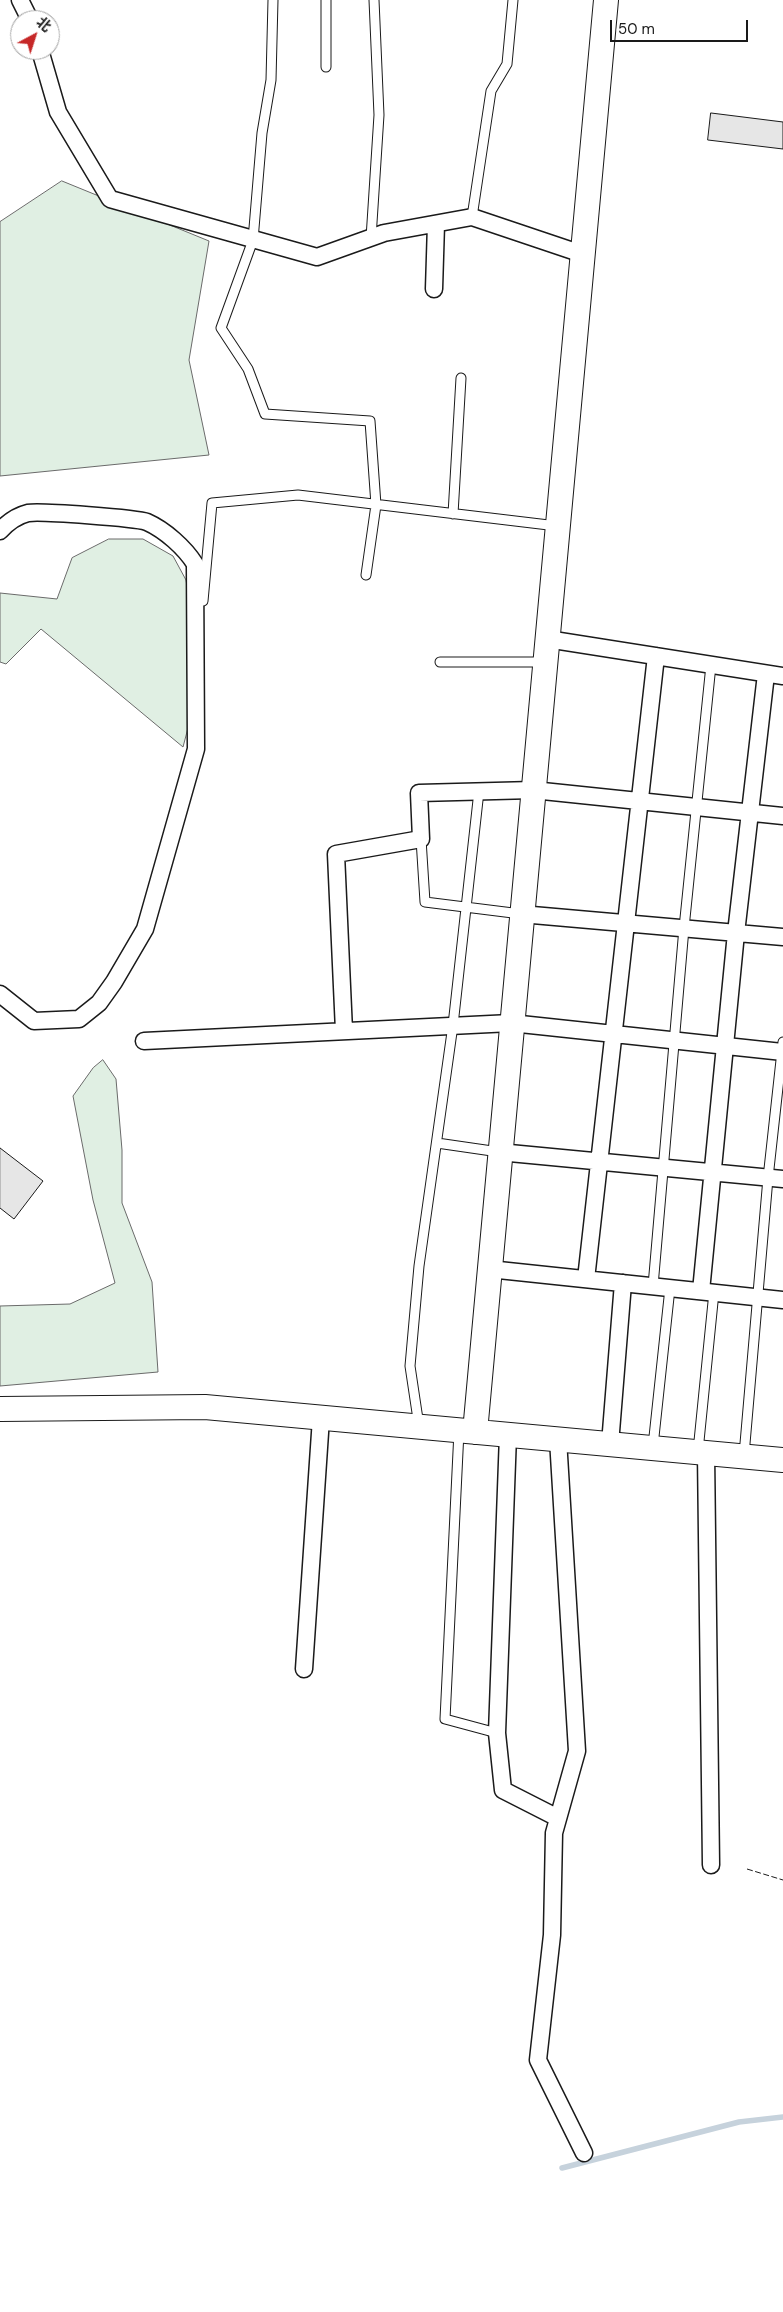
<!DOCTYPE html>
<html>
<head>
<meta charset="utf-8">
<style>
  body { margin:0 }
  #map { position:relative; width:783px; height:2312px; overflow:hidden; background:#fff; font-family:"DM Sans","Noto Sans SC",sans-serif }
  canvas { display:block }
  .north { position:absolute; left:10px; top:10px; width:50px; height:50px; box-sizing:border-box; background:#fff; border:1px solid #a3a3a3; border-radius:50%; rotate:40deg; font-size:14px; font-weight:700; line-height:20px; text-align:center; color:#1a1a1a }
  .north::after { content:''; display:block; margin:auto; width:18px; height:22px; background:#c62828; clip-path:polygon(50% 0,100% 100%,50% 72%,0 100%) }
  .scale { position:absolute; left:610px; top:20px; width:138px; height:22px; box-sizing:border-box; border:2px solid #1a1a1a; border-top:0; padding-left:6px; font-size:15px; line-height:18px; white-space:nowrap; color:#1a1a1a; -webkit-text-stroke:4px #fff; paint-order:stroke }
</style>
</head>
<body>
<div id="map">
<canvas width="783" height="2312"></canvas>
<div class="north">北</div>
<div class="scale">50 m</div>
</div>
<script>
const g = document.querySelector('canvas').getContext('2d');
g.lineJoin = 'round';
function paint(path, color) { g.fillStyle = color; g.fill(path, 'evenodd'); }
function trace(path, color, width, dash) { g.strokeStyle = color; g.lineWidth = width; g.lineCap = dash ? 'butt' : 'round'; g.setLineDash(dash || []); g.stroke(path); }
const green = new Path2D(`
  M62,181L209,241L189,360L209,455L0,476V222Z
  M109,539H143L173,556L186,580L192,616L193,709L183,747L41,629L6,664L0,662V593L57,599L72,558Z
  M103,1060L116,1079L122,1150V1203L152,1282L158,1372L0,1386V1306L70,1304L115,1283L93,1200L73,1096L93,1068Z`);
paint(green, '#e0efe3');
trace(green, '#6a6a6a', 1);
trace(new Path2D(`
  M562,2168L739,2122L783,2117`), '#c6d2dc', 5.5);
const building = new Path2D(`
  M711,113L783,122V149L708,140Z
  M0,1148L43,1181L14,1219L0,1208Z`);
paint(building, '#e6e6e6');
trace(building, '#1a1a1a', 1);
const lane = new Path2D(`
  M273,0L271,80L262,133L253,240L221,328L248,369L265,414L370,421L376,505L366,575
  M326,67V0
  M472,217L491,91L507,64L513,0
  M371,238L379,115L374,0
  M453,514L461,378
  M203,601L212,503L298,495L557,526
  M440,662H544
  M421,839L425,902L521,914
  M437,1143L499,1152
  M653,1286L684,928L711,665
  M419,1426L410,1366L419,1266L453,1025L479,791
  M459,1431L445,1719L497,1733
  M653,1446L670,1288
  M698,1451L714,1292
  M744,1455L768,1178L783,1042`);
const street = new Path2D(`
  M20,0L30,20
  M40,50L58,112L110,199L317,257L384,233L472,217L582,254
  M434,289L436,224
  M0,531C8,522 16,516 28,513C41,511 136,518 147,522C165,530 185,548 195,564L196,749L145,929L114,982L99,1003L79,1019L34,1021L0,994
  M547,639L783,676
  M521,914L783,937
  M344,1031L336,854L421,839L419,793L533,790L783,816
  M144,1041L511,1023L783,1052
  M499,1152L783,1179
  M489,1269L783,1300
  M586,1279L656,656
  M701,1291L736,933L766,674
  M508,1435L497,1733L503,1790L558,1818
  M558,1439L577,1751L554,1833L552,1935L538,2060L584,2153
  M610,1444L623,1283
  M706,1453L711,1865
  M304,1669L321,1418`);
const secondary = new Path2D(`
  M0,1409L205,1407L783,1460
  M475,1432L606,0`);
trace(lane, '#1a1a1a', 11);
trace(street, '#1a1a1a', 19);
trace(secondary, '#1a1a1a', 26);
trace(lane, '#fff', 9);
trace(street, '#fff', 16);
trace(secondary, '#fff', 24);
trace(new Path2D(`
  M747,1869L783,1880`), '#1a1a1a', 1, [6, 2.5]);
</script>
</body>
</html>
